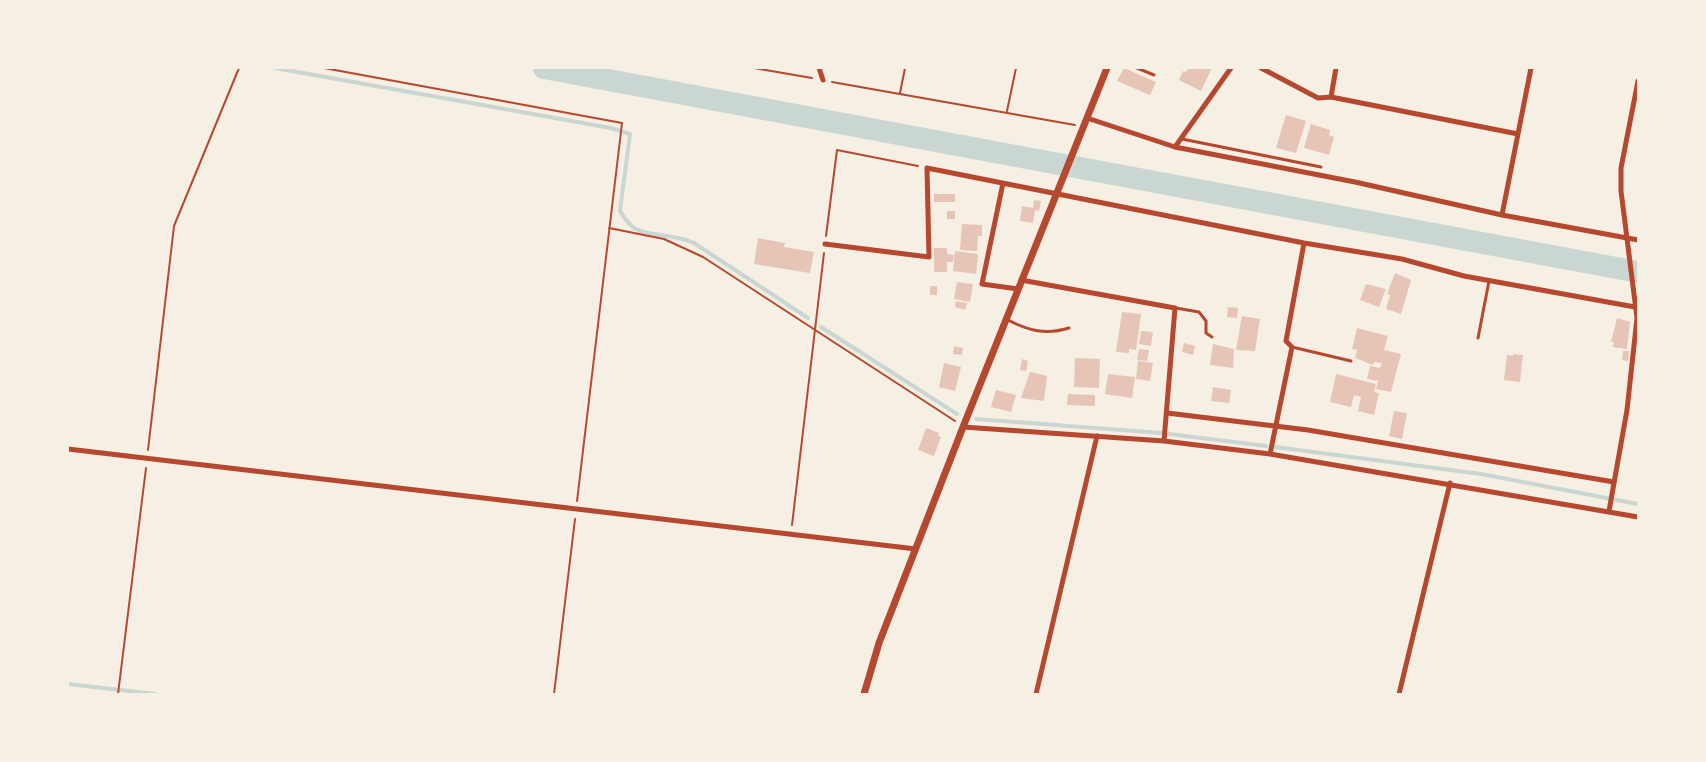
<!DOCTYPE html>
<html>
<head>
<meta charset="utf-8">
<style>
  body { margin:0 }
  #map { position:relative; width:1706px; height:762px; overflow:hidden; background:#f6efe4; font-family:Quicksand,sans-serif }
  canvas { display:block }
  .frame { position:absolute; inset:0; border:69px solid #f6efe4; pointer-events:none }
</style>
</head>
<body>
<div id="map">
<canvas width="1706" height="762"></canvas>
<div class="frame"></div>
</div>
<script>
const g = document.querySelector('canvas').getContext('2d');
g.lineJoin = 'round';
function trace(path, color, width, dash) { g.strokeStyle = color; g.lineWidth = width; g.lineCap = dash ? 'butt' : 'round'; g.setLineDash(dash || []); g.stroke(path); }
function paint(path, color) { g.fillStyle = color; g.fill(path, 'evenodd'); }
trace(new Path2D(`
  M275,68L611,128L630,134L620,211C624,217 629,226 636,229C654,237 675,234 694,243L808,318
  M821,327L957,414
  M976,419L1161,433
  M1169,434L1266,446
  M1275,447L1481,474L1638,504
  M68,684L155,694`), '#c9d6d2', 4);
trace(new Path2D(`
  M544,68L1638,272`), '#c9d6d2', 22);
paint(new Path2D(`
  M1124,68L1156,82L1150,95L1117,81Z
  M1189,68H1212L1201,91L1179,80L1183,71L1186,72Z
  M1286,115L1306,121L1296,153L1276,148Z
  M1311,124L1330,130L1329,135L1334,137L1329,155L1304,148Z
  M934,194H955V202H934Z
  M1034,200L1041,201L1039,211L1035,210L1033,223L1020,221L1022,206L1033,208Z
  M947,211H955V219H947Z
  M962,224L982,225V236H978L977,251L960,250Z
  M758,238L785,243L784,247L814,252L810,273L754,264Z
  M934,248H947V254L954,255L953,262H947V272H934Z
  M955,251L978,254L976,274L953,271Z
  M1395,273L1411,280L1401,314L1386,309L1390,295L1387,294Z
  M957,282L973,284L970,302L954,299Z
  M1366,284L1386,289L1379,307L1360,300Z
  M930,286H937V295H930Z
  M956,301L967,303L965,310L955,307Z
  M1228,307L1238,308L1237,318L1227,317Z
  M1122,312L1141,314L1136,350L1129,349V353L1116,352Z
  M1242,316L1260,319L1255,351L1236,350Z
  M1617,318L1630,322L1627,349L1613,347L1614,342H1611Z
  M1357,328L1388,336L1384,350L1401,354L1391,392L1376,389L1378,381L1367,379L1370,366L1380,368L1382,363L1374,362L1373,365L1355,358L1357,350L1352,349Z
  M1141,331L1153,332L1151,346L1139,344Z
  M1184,343L1195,346L1193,355L1182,352Z
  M1213,344L1234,349L1233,368L1210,365Z
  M954,346L963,348L962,355L953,354Z
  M1139,349L1149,350L1147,361L1137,360Z
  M1623,351H1629L1628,361L1622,360Z
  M1513,354L1523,355L1520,382L1504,380L1507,355L1513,356Z
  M1075,358L1100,359L1099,388L1074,387Z
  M1022,359L1028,361L1026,371L1020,370Z
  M1138,361L1153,363L1150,381L1136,379Z
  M944,363L961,367L955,391L939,387Z
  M1030,372L1047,376L1044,401L1021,398Z
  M1108,374L1135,377L1132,398L1105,394Z
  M1336,374L1376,384L1374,392L1379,393L1374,415L1358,411L1361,397L1354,395L1351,407L1330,402Z
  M1213,387L1231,390L1229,403L1211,401Z
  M996,390L1016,395L1011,412L991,407Z
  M1068,394L1095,395V406L1067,405Z
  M1394,411L1407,413L1402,439L1389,436Z
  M926,428L939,433L938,436L941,437L934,456L918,450Z`), '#e6c5b7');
trace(new Path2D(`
  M324,68L622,123L577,501
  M754,68L812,78
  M832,82L1075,125
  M900,93L905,68
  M1007,111L1016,68
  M609,228L664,239L703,257L955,421
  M826,236L837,150L918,166
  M148,450L174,226L239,68
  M792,525L824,253
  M118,694L146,468
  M554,694L575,519`), '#b5482f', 2);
trace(new Path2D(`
  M1137,68L1154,75
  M1182,139L1321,167
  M1176,308L1199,312L1206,321V333L1212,337
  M1008,320C1029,331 1046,335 1069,328
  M1478,338L1489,281
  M1292,347L1351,361`), '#b5482f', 3);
trace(new Path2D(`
  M819,68L823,80
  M1261,68L1318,98L1331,97L1336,68
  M1331,97L1518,134
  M1087,118L1175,147L1355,182L1502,215L1638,240
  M1175,147L1231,68
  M1003,183L982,284L1018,289
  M1502,215L1531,68
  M825,244L929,257L927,168L1304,243L1402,259L1464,276L1635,307
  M1021,280L1175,308L1164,441
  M1167,413L1308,430L1614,482
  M963,427L1164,441L1270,454L1638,517
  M68,449L916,549
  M1270,454L1292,347L1286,341L1304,243
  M1609,511L1627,410L1637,318L1621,191V168L1638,81
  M1036,694L1097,436
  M1399,694L1450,483`), '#b5482f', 5);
trace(new Path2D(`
  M864,694L879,643L963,427L1107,68`), '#b5482f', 7);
</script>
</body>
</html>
